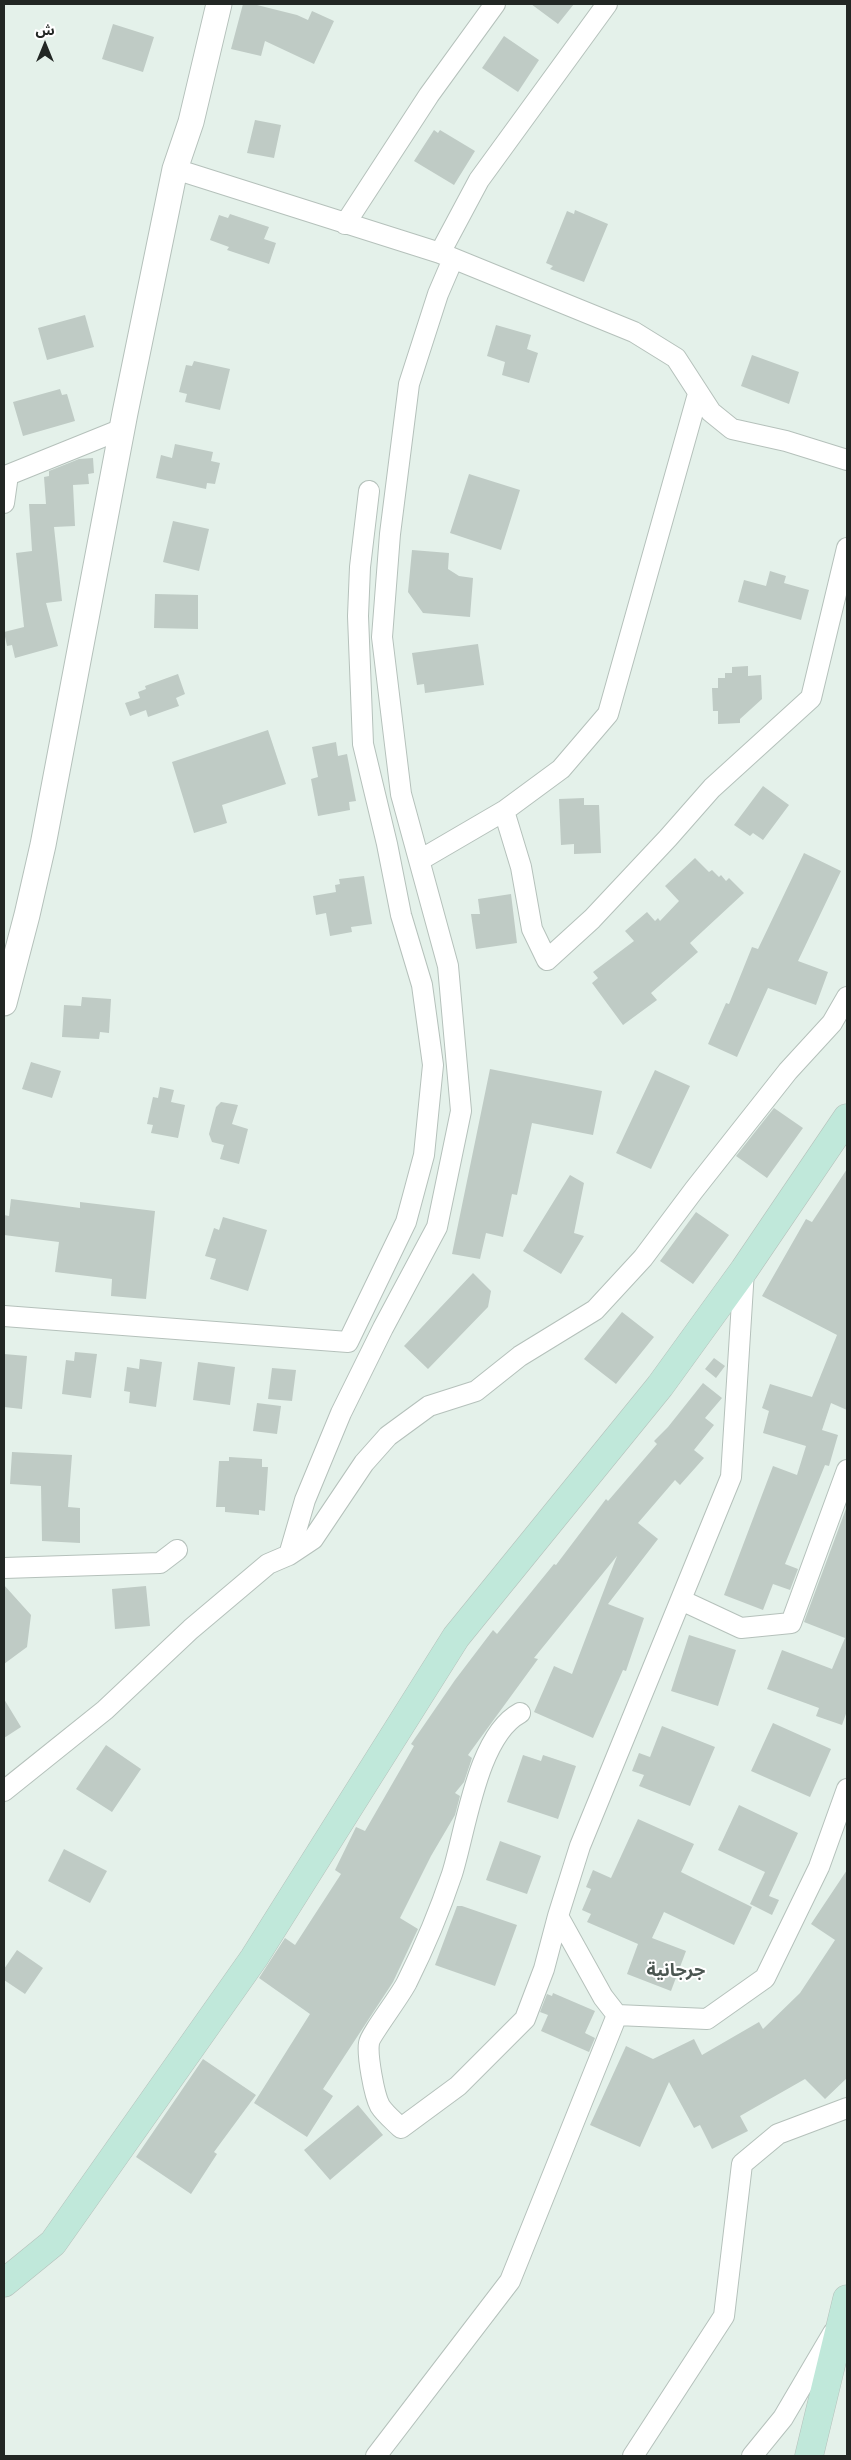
<!DOCTYPE html>
<html>
<head>
<meta charset="utf-8">
<style>
  body { margin:0 }
  #map { position:relative; width:851px; height:2460px; overflow:hidden; background:#e4f1ea; font-family:Raleway,"Noto Sans Arabic",sans-serif }
  canvas { display:block }
  .frame { position:absolute; inset:0; border:5px solid #222724; pointer-events:none }
  .north { position:absolute; left:20px; top:20px; width:50px; height:50px; -webkit-text-stroke:4px #fff; paint-order:stroke; rotate:0deg; font-size:14px; font-weight:700; line-height:20px; text-align:center; color:#222724 }
  .north::after { content:''; display:block; margin:auto; width:18px; height:22px; background:#222724; clip-path:polygon(50% 0,100% 100%,50% 72%,0 100%) }
</style>
</head>
<body>
<div id="map">
<canvas width="851" height="2460"></canvas>
<div class="frame"></div>
<div class="north">ش</div>
</div>
<script>
const g = document.querySelector('canvas').getContext('2d');
g.lineJoin = 'round';
function paint(path, color) { g.fillStyle = color; g.fill(path, 'evenodd'); }
function trace(path, color, width, dash) { g.strokeStyle = color; g.lineWidth = width; g.lineCap = dash ? 'butt' : 'round'; g.setLineDash(dash || []); g.stroke(path); }
function write(font, color, halo, rows, align = 'center') {
  g.font = font + ' Raleway,"Noto Sans Arabic",sans-serif'; g.lineWidth = 4; g.setLineDash([]); g.textBaseline = 'middle'; g.strokeStyle = halo; g.fillStyle = color; for (const [text, x, y, turn = 0] of rows) {
    g.save(); g.translate(x, y); g.rotate((+turn || 0) * Math.PI / 180); g.textAlign = isNaN(turn) ? turn : align; if (halo) g.strokeText(text, 0, 0); g.fillText(text, 0, 0); g.restore();
  }
}
paint(new Path2D(`
  M243,4H253L297,15L308,20L312,11L334,21L314,64L265,41L261,56L231,49Z
  M531,4H574L558,24Z
  M113,24L154,37L143,72L102,59Z
  M504,36L539,60L518,92L482,68Z
  M255,120L281,125L274,158L247,153Z
  M434,130L438,133L440,130L475,151L454,185L414,161Z
  M575,210L608,224L584,282L550,269L553,266L546,263L567,211L574,214Z
  M230,214L269,227L264,239L276,243L269,264L227,250L229,247L210,240L219,215L228,218Z
  M85,315L94,347L47,360L38,328Z
  M496,325L531,335L527,349L538,353L529,383L502,375L505,362L487,356Z
  M752,355L799,372L789,404L741,386Z
  M194,361L230,369L220,410L185,402L187,394L179,392L186,365L192,366Z
  M60,389L62,395L67,394L75,421L23,436L13,402Z
  M175,444L213,452L211,461L220,463L215,484L207,483L206,489L156,478L161,455L172,458Z
  M93,458L94,473L88,474L89,484L73,485L75,526L54,527L62,601L46,603L58,646L15,658L12,645L7,646L4,632L24,627L16,553L32,551L29,504H46L44,477L49,476V471L79,459Z
  M469,474L520,490L501,550L450,533Z
  M173,521L209,529L199,571L163,562Z
  M412,550L449,553L448,569L459,576L473,578L470,617L423,613L408,592Z
  M770,571L786,576L784,583L809,590L801,620L738,602L744,580L766,586Z
  M155,594L198,595V629L154,628Z
  M478,644L484,685L425,693L424,684L417,685L412,653Z
  M748,666V676L761,675L762,699L740,719V723L718,724V711H713L712,688H718V678H725V673H732V667Z
  M178,674L185,694L176,698L179,706L148,717L146,710L130,716L125,703L140,698L138,692L146,689L145,686Z
  M268,730L286,784L222,805L227,823L194,833L172,762Z
  M336,742L338,756L347,754L356,801L349,802L350,810L318,816L311,779L318,777L312,747Z
  M763,786L789,805L763,840L753,833L750,836L734,825Z
  M584,798V805H599L601,853L574,854V844L561,845L559,799Z
  M804,853L841,871L798,961L828,972L816,1005L768,988L737,1057L708,1044L726,1003L729,1004L752,947L758,949Z
  M695,858L709,872L712,870L719,877L721,875L726,881L729,878L744,893L690,943L698,952L651,993L657,1000L623,1025L592,983L598,978L593,972L634,941L625,931L647,912L655,921L658,918L660,921L679,901L665,886Z
  M364,876L372,924L351,927L352,932L330,936L326,913L316,915L313,896L336,892L335,885L340,884L339,879Z
  M511,894L517,943L476,949L471,914H480L478,899Z
  M82,997L111,999L109,1033L100,1032L99,1039L62,1037L64,1005L81,1006Z
  M31,1062L61,1071L52,1098L22,1089Z
  M490,1069L602,1091L593,1135L532,1123L517,1195L512,1194L503,1237L486,1233L480,1259L452,1254Z
  M655,1070L690,1086L651,1169L616,1153Z
  M160,1087L174,1090L171,1102L185,1105L178,1138L151,1133L153,1125L147,1124L153,1097L158,1098Z
  M221,1102L238,1105L232,1124L248,1129L239,1164L220,1159L224,1145L212,1142L209,1134L216,1107Z
  M774,1108L803,1128L767,1178L736,1156Z
  M847,1169V1410L831,1403L822,1430L838,1435L829,1466L825,1465L785,1564L798,1569L790,1590L773,1584L763,1610L724,1595L773,1466L797,1475L806,1446L763,1433L769,1411L762,1408L770,1384L812,1397L837,1335L762,1296L806,1219L812,1222Z
  M570,1175L584,1183L574,1233L584,1236L561,1274L523,1251Z
  M11,1199L80,1208V1202L155,1211L146,1299L111,1296L112,1279L55,1272L59,1242L4,1235V1215L9,1216Z
  M696,1212L729,1235L693,1284L660,1261Z
  M223,1217L267,1230L248,1291L210,1279L216,1259L205,1256L214,1228L219,1230Z
  M473,1273L491,1291L488,1307L428,1369L404,1346Z
  M622,1312L654,1337L616,1384L584,1359Z
  M75,1352L97,1354L91,1398L62,1394L66,1360L74,1361Z
  M4,1354L27,1356L22,1409L4,1407Z
  M714,1358L725,1366L716,1378L705,1369Z
  M140,1359L162,1362L156,1407L129,1403L130,1392L124,1391L127,1367L139,1369Z
  M198,1362L235,1367L230,1405L193,1400Z
  M272,1368L296,1370L292,1401L268,1399Z
  M703,1383L722,1398L705,1418L714,1425L694,1450L704,1458L680,1485L675,1480L638,1523L658,1539L608,1604L644,1618L626,1671L623,1670L593,1738L534,1712L554,1666L572,1674L617,1556L534,1658L538,1659L468,1755L472,1758L464,1782L455,1793L460,1796L455,1815L431,1856L400,1918L418,1929L393,1982L323,2089L333,2096L307,2137L254,2103L310,2014L259,1978L285,1938L295,1945L341,1874L335,1870L356,1827L365,1831L414,1746L411,1744L455,1680L493,1630L497,1634L554,1564L556,1565L606,1499L608,1501L657,1444L654,1441L668,1427Z
  M257,1403L281,1406L277,1434L253,1431Z
  M12,1452L72,1455L68,1507L80,1508V1543L42,1541L41,1486L10,1484Z
  M229,1457L262,1459V1467H268L265,1511L259,1510V1515L225,1512V1507H216L219,1461H229Z
  M847,1506V1711L842,1725L816,1716L819,1708L767,1689L782,1650L832,1669L845,1638L804,1622Z
  M4,1585L31,1615L27,1647L4,1664Z
  M146,1586L150,1626L115,1629L112,1589Z
  M689,1635L736,1650L718,1706L671,1691Z
  M4,1699L21,1727L4,1738Z
  M773,1723L831,1749L810,1797L751,1771Z
  M662,1726L715,1747L690,1806L639,1786L644,1775L632,1771L639,1753L650,1757Z
  M106,1745L141,1769L112,1812L76,1789Z
  M523,1755L541,1761L543,1755L576,1766L558,1819L507,1802Z
  M739,1805L798,1833L769,1896L779,1900L772,1915L750,1904L765,1872L718,1850Z
  M638,1819L694,1844L681,1872L752,1907L734,1945L664,1912L652,1938L686,1951L671,1991L627,1974L638,1944L587,1922L591,1914L582,1910L591,1889L586,1887L593,1870L611,1878Z
  M500,1841L541,1856L527,1894L486,1880Z
  M64,1849L107,1871L90,1903L48,1881Z
  M847,1870V2078L825,2099L805,2079L740,2116L748,2131L712,2149L700,2125L694,2128L669,2082L640,2147L590,2125L626,2046L653,2059L694,2039L702,2055L759,2022L763,2029L800,1993L835,1940L811,1924Z
  M457,1906H462L517,1925L495,1986L435,1965Z
  M17,1950L43,1968L25,1994L4,1980V1969Z
  M553,1993L595,2011L585,2033L595,2038L589,2052L541,2031L548,2015L540,2012L547,1994L552,1996Z
  M203,2059L256,2095L214,2152L217,2154L191,2194L136,2157Z
  M358,2105L383,2135L330,2180L304,2150Z`), '#bfcbc5');
const minor = new Path2D(`
  M175,169L440,253L634,332L676,358L711,412L732,429L786,441L847,460
  M345,224L429,95L495,4
  M440,253L479,180L607,4
  M698,394L608,714L561,769L504,811L521,867L532,929L547,960L592,919L668,838L712,788L811,698L847,548
  M4,503L8,475L122,429
  M420,860L504,811
  M744,1270L731,1477L580,1846L558,1916L603,1997L617,2015L707,2019L765,1978L819,1867L847,1789
  M4,1316L348,1342L406,1222L424,1155L433,1065L422,985L401,915L387,844L363,744L358,616L360,567L369,491
  M289,1555L305,1500L341,1413L383,1328L437,1227L461,1111L448,966L401,794L382,637L390,534L409,384L438,294L453,259
  M4,1568L160,1563L177,1550
  M681,1600L741,1628L791,1623L847,1470
  M520,1713C477,1736 466,1830 452,1874C440,1910 424,1948 407,1982C401,1995 370,2035 369,2043C367,2055 374,2095 380,2106C385,2114 394,2121 401,2128L458,2086L525,2019L544,1969L558,1916
  M4,1791L105,1710L191,1629L268,1564L289,1555L313,1539L364,1463L388,1436L429,1406L476,1391L520,1356L595,1310L643,1258L694,1190L788,1071L832,1023L847,997
  M376,2456L510,2281L617,2015
  M633,2456L724,2316L742,2164L778,2134L847,2108
  M752,2456L783,2418L833,2333`);
const tertiary = new Path2D(`
  M4,1003L27,915L43,845L125,413L175,169L191,122L219,4`);
const secondary = new Path2D(`
  M4,2283L53,2243L254,1958L456,1637L660,1386L744,1270L847,1118
  M809,2456L847,2299`);
trace(minor, '#b5c1bb', 22);
trace(tertiary, '#b5c1bb', 27);
trace(secondary, '#b5c1bb', 29);
trace(minor, '#fff', 20);
trace(tertiary, '#fff', 25);
trace(secondary, '#c0e8da', 28);
write('bold 18px', '#4b5651', '#fff', [
  ["جرجانية",676,1971]
]);
</script>
</body>
</html>
